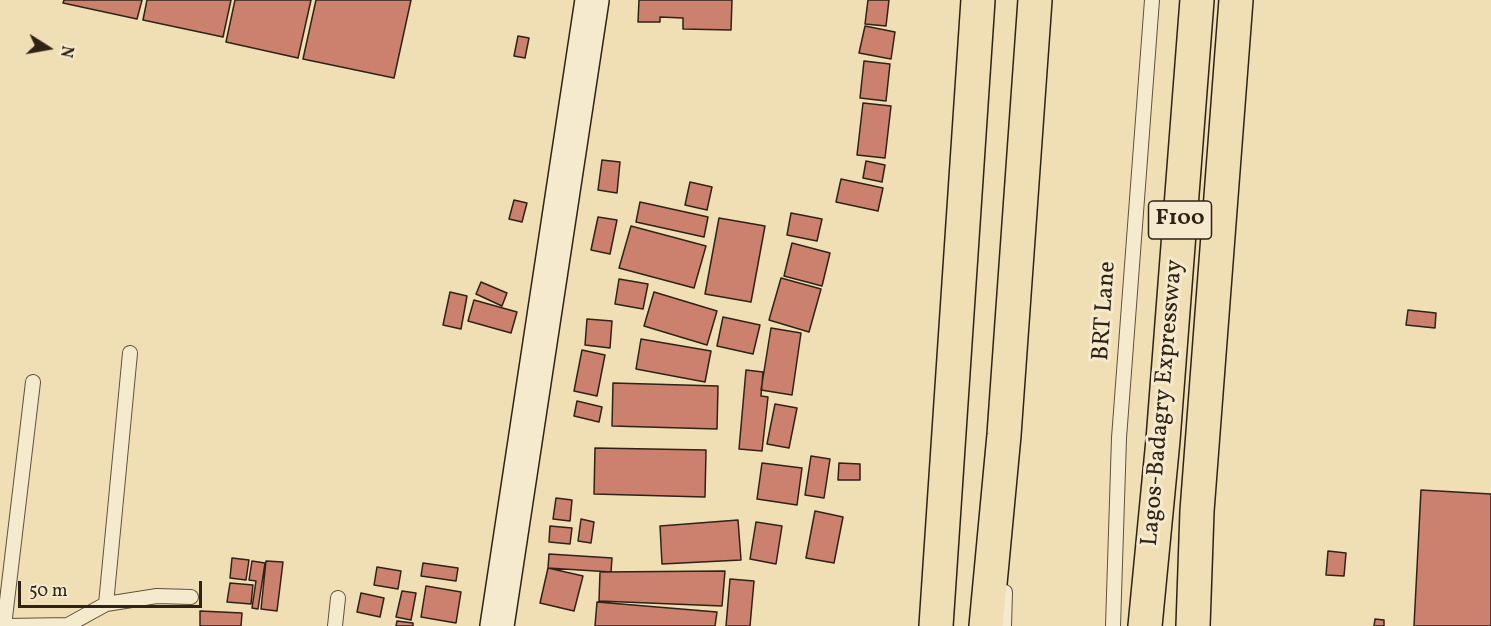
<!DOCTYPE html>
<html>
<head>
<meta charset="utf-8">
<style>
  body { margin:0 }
  #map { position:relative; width:1491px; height:626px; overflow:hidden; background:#f0deb4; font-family:Vollkorn,serif }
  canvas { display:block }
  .north { position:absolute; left:18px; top:18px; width:60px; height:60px; -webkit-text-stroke:4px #f5eace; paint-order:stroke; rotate:101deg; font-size:16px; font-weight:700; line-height:24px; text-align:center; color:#2e2316 }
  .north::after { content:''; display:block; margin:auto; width:21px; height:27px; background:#2e2316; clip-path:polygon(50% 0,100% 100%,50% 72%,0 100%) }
  .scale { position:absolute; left:18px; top:581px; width:184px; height:27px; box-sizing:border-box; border:3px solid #2e2316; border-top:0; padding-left:8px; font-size:18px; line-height:21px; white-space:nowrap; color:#2e2316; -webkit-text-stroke:4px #f5eace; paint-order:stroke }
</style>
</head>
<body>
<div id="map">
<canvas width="1491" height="626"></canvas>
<div class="north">N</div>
<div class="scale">50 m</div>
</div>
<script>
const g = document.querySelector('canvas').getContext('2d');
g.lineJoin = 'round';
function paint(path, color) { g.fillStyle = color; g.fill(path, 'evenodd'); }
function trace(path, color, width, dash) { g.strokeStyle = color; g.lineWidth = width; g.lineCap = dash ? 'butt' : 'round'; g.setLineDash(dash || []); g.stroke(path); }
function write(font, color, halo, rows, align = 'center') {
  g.font = font + ' Vollkorn,serif'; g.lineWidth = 6; g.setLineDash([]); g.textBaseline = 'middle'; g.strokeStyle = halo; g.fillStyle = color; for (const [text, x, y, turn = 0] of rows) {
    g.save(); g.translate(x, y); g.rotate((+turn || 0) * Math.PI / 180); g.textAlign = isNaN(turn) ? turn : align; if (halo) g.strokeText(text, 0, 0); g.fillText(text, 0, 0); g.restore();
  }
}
const building = new Path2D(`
  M64,0H142L137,19L63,3Z
  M147,0H231L223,37L143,20Z
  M235,0H311L298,58L226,42Z
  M316,0H411L394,78L303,59Z
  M639,0H732L731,30L683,29V18L660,17V22H638Z
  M868,0H889L886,26L865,24Z
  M865,26L895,32L891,59L859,53Z
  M518,36L529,38L525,58L514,56Z
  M864,61L890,64L886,101L860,98Z
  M863,103L891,106L885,158L857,155Z
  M602,160L620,162L617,193L598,190Z
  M866,161L885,165L882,182L863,178Z
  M841,179L883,188L878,211L836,202Z
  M690,182L712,187L707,210L685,205Z
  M514,200L527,203L522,222L509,219Z
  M640,202L708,217L704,237L636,222Z
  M791,213L822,219L817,241L787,235Z
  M598,217L617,220L610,254L591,250Z
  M719,218L765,226L751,302L705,294Z
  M631,226L706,246L694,288L619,268Z
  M792,243L830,253L822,286L784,276Z
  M781,278L821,289L809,332L769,320Z
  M619,279L648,284L643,309L615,304Z
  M481,282L507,293L502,306L476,294Z
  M450,292L467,296L461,329L443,325Z
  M654,292L717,311L707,345L644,326Z
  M474,300L517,312L511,333L468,321Z
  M1408,310L1436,313L1435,328L1406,325Z
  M723,317L760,325L753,354L717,346Z
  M587,319L612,321L610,348L585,345Z
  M771,328L801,333L792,395L761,390Z
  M641,339L711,351L705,382L636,369Z
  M582,350L605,355L597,396L574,391Z
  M746,370L763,372L761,396L768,397L762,451L739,449Z
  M613,383L718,386L717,429L612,426Z
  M577,401L602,407L599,422L574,416Z
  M775,404L797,408L789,448L767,444Z
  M595,448L706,450L705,497L594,494Z
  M811,456L830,459L824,498L805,495Z
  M762,463L802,468L797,505L757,499Z
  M839,463L860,464V480H838Z
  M1421,490L1491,494V626H1414Z
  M556,498L572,500L570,521L553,519Z
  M815,511L843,517L834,563L806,558Z
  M581,519L594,522L591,543L578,541Z
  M738,520L741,560L662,564L660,526Z
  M756,522L782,526L776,564L750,559Z
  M550,526L572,528L570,544L549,542Z
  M1328,551L1346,553L1344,576L1326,575Z
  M549,554L612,558L611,572L548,568Z
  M232,558L249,560L246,580L230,578Z
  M252,561L265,563L258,609L252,608L256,581L249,580Z
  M266,561L283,562L277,611L261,609Z
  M423,563L458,568L456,581L421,576Z
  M377,567L401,571L398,589L374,585Z
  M548,568L583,576L574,611L540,603Z
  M725,571L722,606L599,601L600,572Z
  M730,579L754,581L750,626H726Z
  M230,583L253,585L251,604L227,602Z
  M426,586L461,592L456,623L421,617Z
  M402,591L416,593L411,620L396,617Z
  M361,593L384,598L380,617L357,612Z
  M597,602L717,612L715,626H595Z
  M200,611L242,613L241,626H200Z
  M1375,619L1384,620V626H1374Z
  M397,621L413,623V626H396Z`);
paint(building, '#cc816f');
trace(building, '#2e2316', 1.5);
const service = new Path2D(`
  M106,604L130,353
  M4,626L33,382
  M6,626L68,625L106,604L157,596L191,597
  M335,626L338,598
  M1004,626L1005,592
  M1113,626L1119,438L1152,0`);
const secondary = new Path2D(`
  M497,626L592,0`);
const primary = new Path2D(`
  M936,626L978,0
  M1193,626L1197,511L1236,0`);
const motorway = new Path2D(`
  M986,626L1004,435L1035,0
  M1145,626L1163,440L1197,0`);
trace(service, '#5e523e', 16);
trace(secondary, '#2e2316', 36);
trace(primary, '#2e2316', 36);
trace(motorway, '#2e2316', 36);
trace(service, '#f5eace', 14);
trace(secondary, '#f5eace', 33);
trace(primary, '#f0deb4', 33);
trace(motorway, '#f0deb4', 33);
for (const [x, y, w] of [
  [1180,220,63]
]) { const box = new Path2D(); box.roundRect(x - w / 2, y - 19, w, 38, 4.5); g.fillStyle = '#f5eace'; g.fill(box); trace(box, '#2e2316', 1.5); }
write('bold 22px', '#2e2316', null, [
  ["F100",1180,220]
]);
write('24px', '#2e2316', '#f5eace', [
  ["BRT Lane",1106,311,-86],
  ["Lagos-Badagry Expressway",1164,403,-85]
]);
</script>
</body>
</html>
